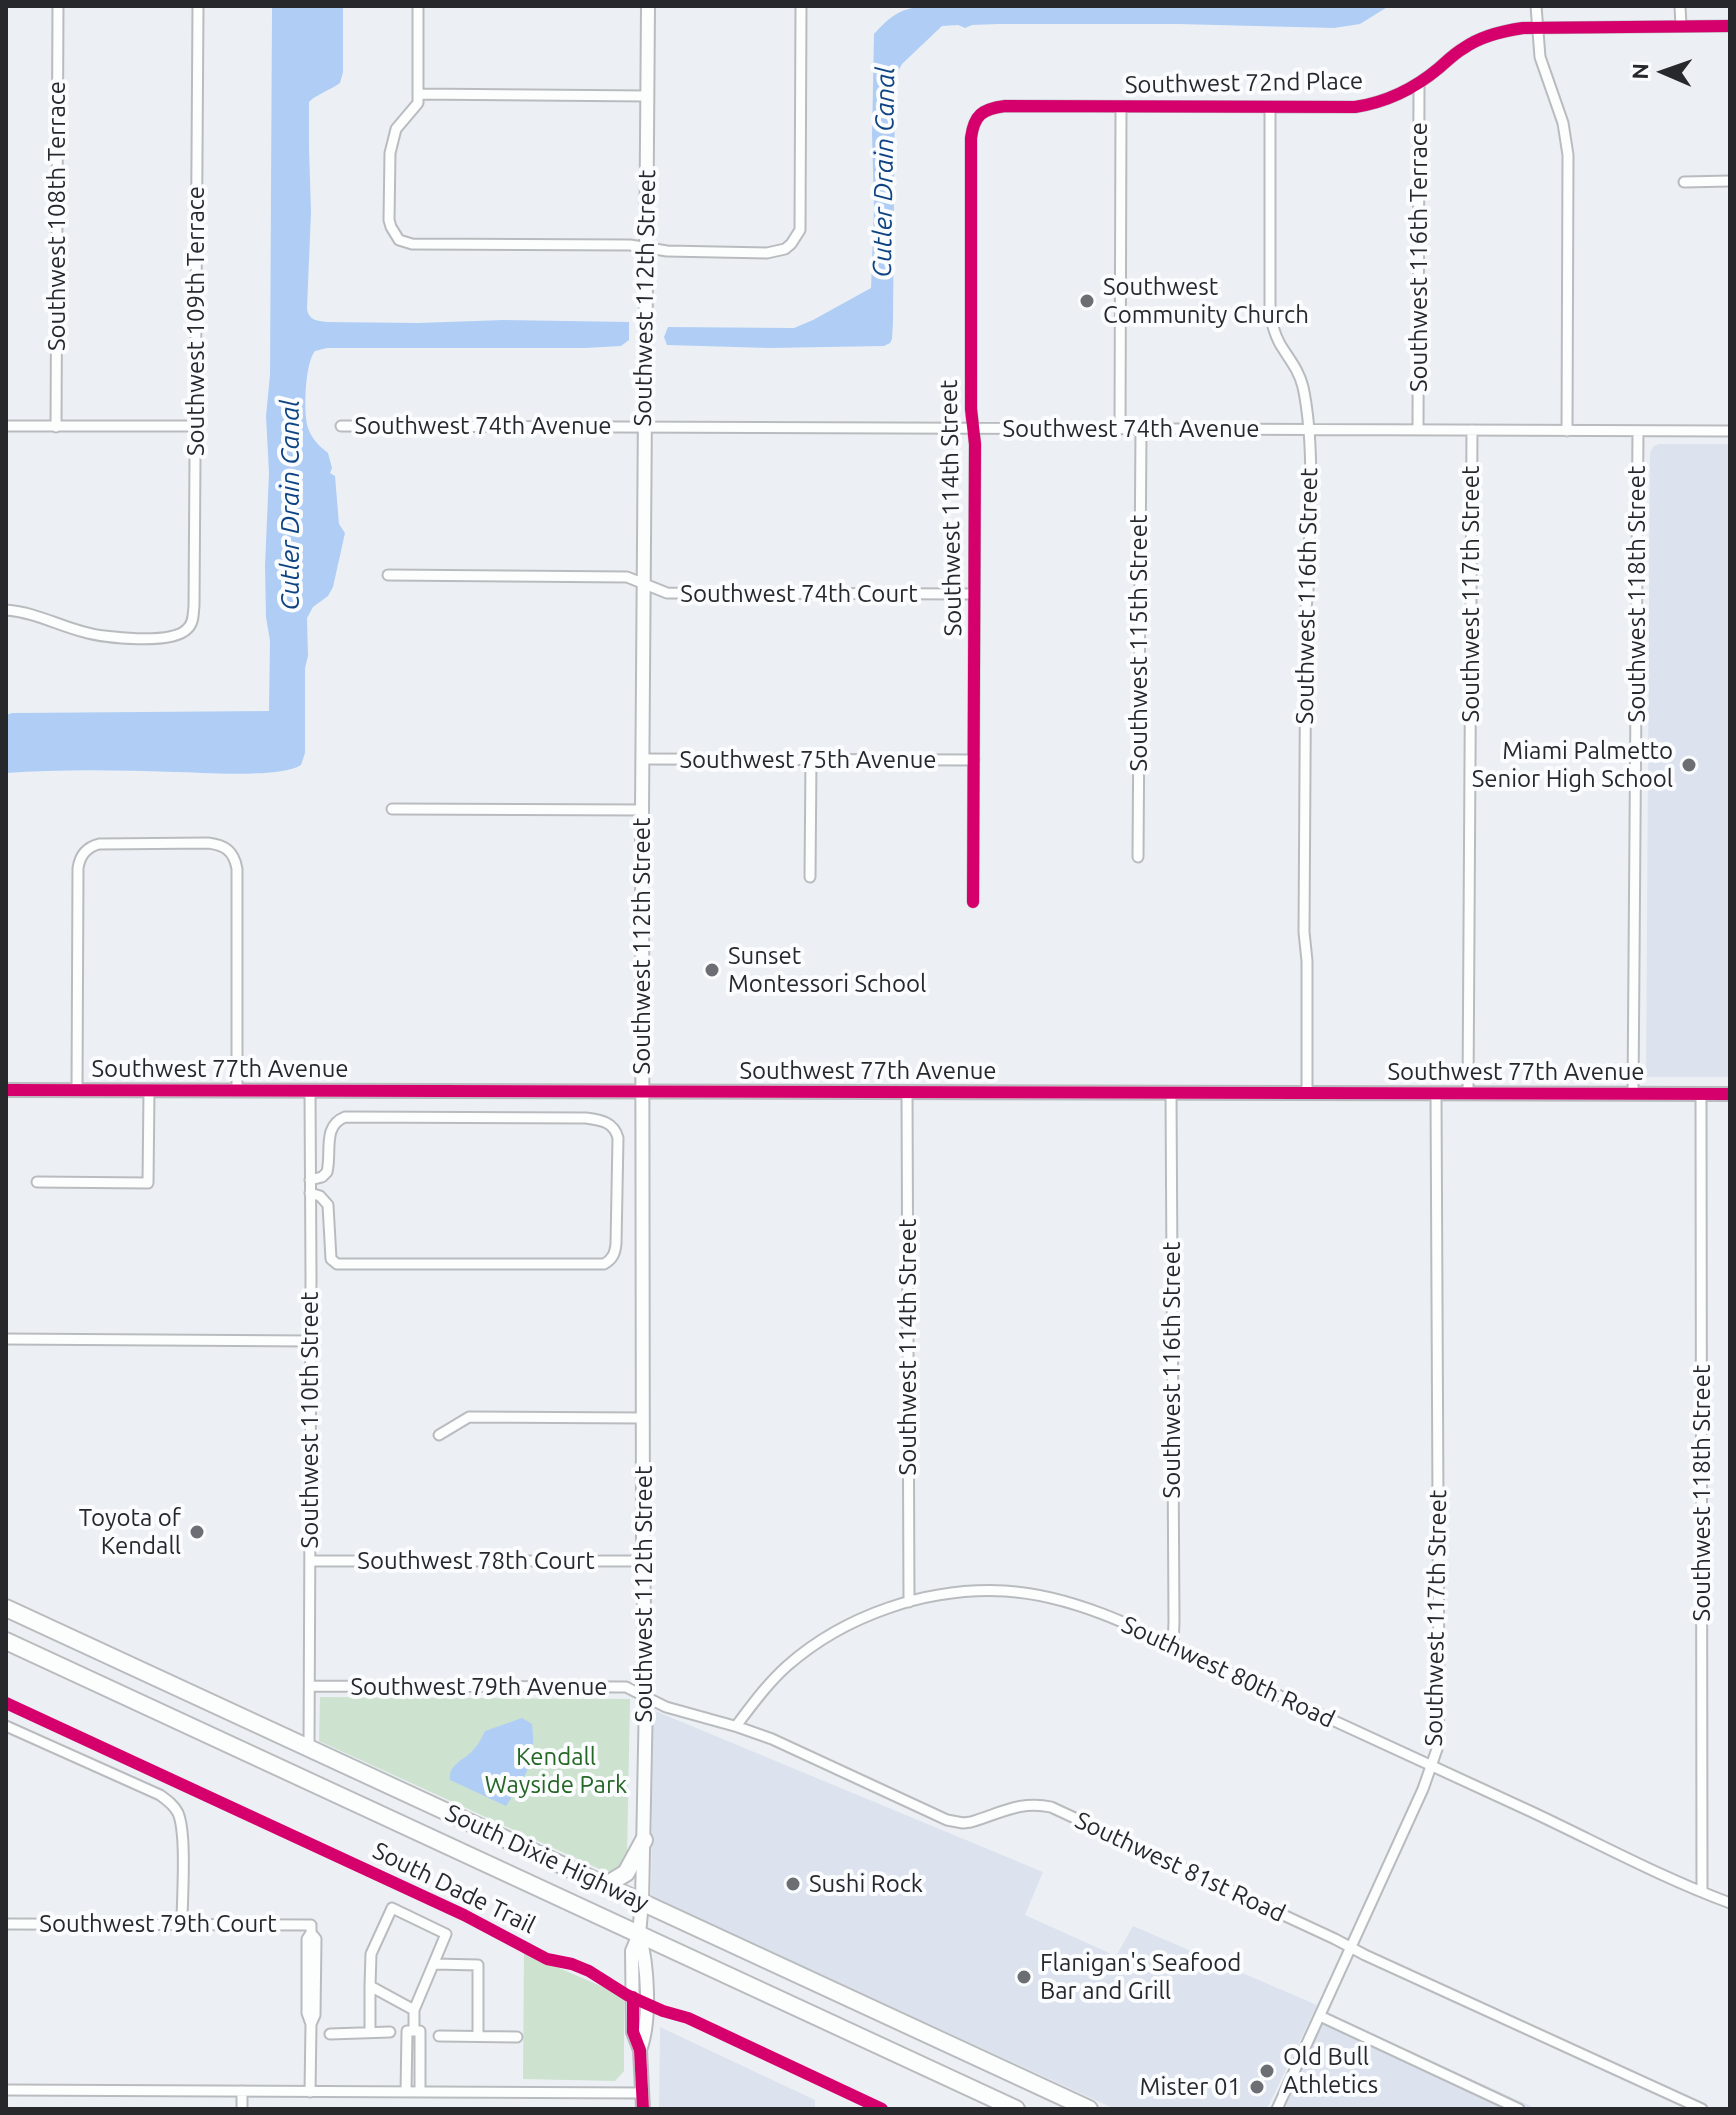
<!DOCTYPE html>
<html>
<head>
<meta charset="utf-8">
<style>
  body { margin:0 }
  #map { position:relative; width:1736px; height:2115px; overflow:hidden; background:#ecf0f4; font-family:Ubuntu,sans-serif }
  canvas { display:block }
  .frame { position:absolute; inset:0; border:8px solid #26282c; pointer-events:none }
  .north { position:absolute; left:1624px; top:32px; width:80px; height:80px; -webkit-text-stroke:6px #fafcfe; paint-order:stroke; rotate:272deg; font-size:22px; font-weight:700; line-height:32px; text-align:center; color:#26282c }
  .north::after { content:''; display:block; margin:auto; width:28px; height:36px; background:#26282c; clip-path:polygon(50% 0,100% 100%,50% 72%,0 100%) }
</style>
</head>
<body>
<div id="map">
<canvas width="1736" height="2115"></canvas>
<div class="frame"></div>
<div class="north">N</div>
</div>
<script>
const g = document.querySelector('canvas').getContext('2d');
g.lineJoin = 'round';
function paint(path, color) { g.fillStyle = color; g.fill(path, 'evenodd'); }
function trace(path, color, width, dash) { g.strokeStyle = color; g.lineWidth = width; g.lineCap = dash ? 'butt' : 'round'; g.setLineDash(dash || []); g.stroke(path); }
function write(font, color, halo, rows, align = 'center') {
  g.font = font + ' Ubuntu,sans-serif'; g.lineWidth = 8; g.setLineDash([]); g.textBaseline = 'middle'; g.strokeStyle = halo; g.fillStyle = color; for (const [text, x, y, turn = 0] of rows) {
    g.save(); g.translate(x, y); g.rotate((+turn || 0) * Math.PI / 180); g.textAlign = isNaN(turn) ? turn : align; if (halo) g.strokeText(text, 0, 0); g.fillText(text, 0, 0); g.restore();
  }
}
paint(new Path2D(`
  M1659,444H1730V1077H1646L1650,452L1654,446Z
  M653,1710L1043,1872L1025,1915L1116,1956L1133,1926L1317,2005L1267,2109H1115L651,1897Z
  M1327,2013L1537,2109H1284Z
  M660,2027L815,2100V2109H659Z`), '#dce3ee');
paint(new Path2D(`
  M320,1697L630,1699L627,1855C621,1866 618,1870 606,1872L319,1741Z
  M524,1953L624,1996V2071L615,2081L523,2079Z`), '#cde2cf');
paint(new Path2D(`
  M272,6H343V72L340,83C332,89 314,96 309,102V147L311,212L307,308C308,320 317,321 327,322L418,323L504,320L629,322V340L621,346L585,348H327L315,351C305,363 303,412 308,428C312,439 319,446 328,453L332,468L330,473L335,476L339,524L345,533L333,587L328,596L313,607L307,618L308,656L305,668V753L301,765C278,779 201,772 173,772C117,770 61,769 6,773V715L12,713L269,711L270,641L266,617L265,566L269,473L266,416L270,375Z
  M955,6H1389L1360,24L1334,28L1178,24H999L972,25L965,28L958,25L942,26L902,64L895,77L893,322L892,339L890,343L884,346L769,348L667,345L664,337L668,327L794,328L813,320L871,288L874,208L872,135L874,34C902,2 916,7 955,6Z
  M522,1718L532,1724C537,1762 526,1775 506,1806L450,1780C448,1763 465,1761 474,1749C479,1744 482,1737 485,1731Z`), '#b0cef5');
const street = new Path2D(`
  M418,6V103L396,129L390,153L389,220L391,227L399,240L412,244L630,245L667,251L767,253L785,249L791,244L800,230L801,6
  M1536,6L1540,57L1563,123L1568,155L1567,431
  M1680,6L1681,26
  M418,94L647,96
  M1270,107V309C1271,321 1274,333 1280,344C1289,359 1299,370 1303,387C1316,448 1309,527 1308,590L1306,608L1304,932L1307,961V1093
  M1684,182L1730,181
  M6,426H196
  M341,426L1730,431
  M56,427L58,6
  M1120,429L1121,107
  M1418,430L1419,84
  M388,575L627,577L667,593L974,594
  M6,610C34,612 57,625 84,632C104,638 172,645 187,629C194,623 193,614 194,606L198,6
  M643,759L974,760
  M392,809L642,810
  M1138,857L1141,430
  M810,877L811,760
  M973,902L975,444L971,409V138C974,115 982,109 1005,106L1355,107C1388,102 1414,89 1439,68C1447,61 1455,53 1464,48C1481,36 1502,31 1523,28L1730,26
  M77,1090L78,868C80,855 87,847 99,844L208,843C225,845 234,851 237,869V1091
  M907,1092L909,1602
  M1171,1093L1174,1622L1173,1646
  M1468,1093L1472,430
  M1633,1094L1638,431
  M1701,1094L1702,1892
  M310,1180L322,1177L327,1172C332,1152 322,1126 345,1117L586,1118C601,1120 614,1122 618,1138L616,1244C615,1253 613,1259 604,1264H337L331,1259L328,1205L320,1196L310,1193
  M37,1182L148,1183L149,1091
  M6,1339L310,1341
  M439,1435L469,1417L643,1418
  M310,1561H643
  M310,1686L626,1687L666,1707L738,1727L772,1739L947,1820L963,1823L971,1822C999,1814 1020,1800 1051,1807L1335,1939L1365,1955L1702,2109
  M6,1726L160,1795C167,1800 174,1805 178,1813C187,1834 182,1899 182,1924
  M736,1726C752,1705 767,1684 787,1666C845,1615 927,1587 1005,1591C1088,1596 1167,1644 1241,1678C1338,1723 1436,1767 1532,1812C1598,1843 1662,1878 1730,1903
  M309,1748L311,1278L310,1091
  M6,1924L311,1925V1933L307,1939V2013L311,2024L310,2092
  M311,1933L316,1939L315,2015L311,2024
  M434,1964L478,1965V2036
  M370,1986V2032
  M1320,2016L1519,2109
  M414,2031V2010L446,1934L392,1908L371,1954L370,1986L414,2010
  M330,2034L390,2032
  M439,2036L517,2037
  M6,2090L642,2093
  M242,2091V2109
  M406,2092L407,2031H420V2092
  M1277,2109L1423,1789L1437,1749L1439,1711L1436,1093`);
const secondary = new Path2D(`
  M6,1090L1730,1094
  M639,1934C648,1965 651,2020 640,2050
  M643,2109L640,2050L633,2032L632,1951L639,1934L642,1902L646,1697L643,1561L642,810L648,6`);
const highway = new Path2D(`
  M6,1608L1089,2109
  M6,1641L1016,2109
  M606,1885L626,1873L644,1840`);
trace(street, '#b9bcbf', 13);
trace(secondary, '#b9bcbf', 16);
trace(highway, '#b9bcbf', 20);
trace(street, '#fcfdfd', 9);
trace(secondary, '#fcfdfd', 12);
trace(highway, '#fcfdfd', 16);
trace(new Path2D(`
  M973,902L975,444L971,409V138C974,115 982,109 1005,106L1355,107C1388,102 1414,89 1439,68C1447,61 1455,53 1464,48C1481,36 1502,31 1523,28L1730,26
  M6,1090L1730,1094
  M6,1703L464,1915L547,1959L572,1964L589,1971L627,1995L663,2011L688,2018L882,2109
  M633,1997V2032L640,2050L643,2109`), '#d6006c', 12);
for (const [x, y, r, color] of [
  [1087,301,8,"#6b6e72"],
  [1689,765,8,"#6b6e72"],
  [712,970,8,"#6b6e72"],
  [197,1532,8,"#6b6e72"],
  [793,1884,8,"#6b6e72"],
  [1024,1977,8,"#6b6e72"],
  [1267,2071,8,"#6b6e72"],
  [1257,2087,8,"#6b6e72"]
]) { const dot = new Path2D(); dot.arc(x, y, r, 0, 2 * Math.PI); g.fillStyle = color; g.fill(dot); trace(dot, '#fafcfe', 3); }
write('24px', '#26282c', '#fafcfe', [
  ["Southwest 72nd Place",1244,83,-1],
  ["Southwest 108th Terrace",57,216,-90],
  ["Southwest 116th Terrace",1419,257,-90],
  ["Southwest 112th Street",645,298,-89],
  ["Southwest 109th Terrace",196,321,-90],
  ["Southwest 74th Avenue",483,426],
  ["Southwest 74th Avenue",1131,429],
  ["Southwest 114th Street",951,508,-91],
  ["Southwest 74th Court",799,594],
  ["Southwest 117th Street",1471,594,-90],
  ["Southwest 118th Street",1637,594,-90],
  ["Southwest 116th Street",1307,596,-89],
  ["Southwest 115th Street",1139,643,-90],
  ["Southwest 75th Avenue",808,760],
  ["Southwest 112th Street",642,946,-90],
  ["Southwest 77th Avenue",220,1069],
  ["Southwest 77th Avenue",868,1071],
  ["Southwest 77th Avenue",1516,1072],
  ["Southwest 114th Street",908,1347,-90],
  ["Southwest 116th Street",1172,1370,-90],
  ["Southwest 110th Street",310,1420,-90],
  ["Southwest 118th Street",1702,1493,-90],
  ["Southwest 78th Court",476,1561],
  ["Southwest 112th Street",644,1594,-90],
  ["Southwest 117th Street",1436,1618,-89],
  ["Southwest 80th Road",1228,1672,25],
  ["Southwest 79th Avenue",479,1687],
  ["South Dixie Highway",547,1858,25],
  ["Southwest 81st Road",1180,1867,25],
  ["South Dade Trail",454,1888,26],
  ["Southwest 79th Court",158,1924]
]);
write('24px', '#26282c', '#fafcfe', [
  ["Southwest",1103,287],
  ["Community Church",1103,315],
  ["Miami Palmetto",1673,751,"right"],
  ["Senior High School",1673,779,"right"],
  ["Sunset",728,956],
  ["Montessori School",728,984],
  ["Toyota of",181,1518,"right"],
  ["Kendall",181,1546,"right"],
  ["Sushi Rock",809,1884],
  ["Flanigan's Seafood",1040,1963],
  ["Bar and Grill",1040,1991],
  ["Old Bull",1283,2057],
  ["Athletics",1283,2085],
  ["Mister 01",1241,2087,"right"]
], 'left');
write('24px', '#256625', '#fafcfe', [
  ["Kendall",556,1757],
  ["Wayside Park",556,1785]
]);
write('italic 26px', '#0f4483', '#fafcfe', [
  ["Cutler Drain Canal",884,172,-89],
  ["Cutler Drain Canal",290,505,-90]
]);
</script>
</body>
</html>
